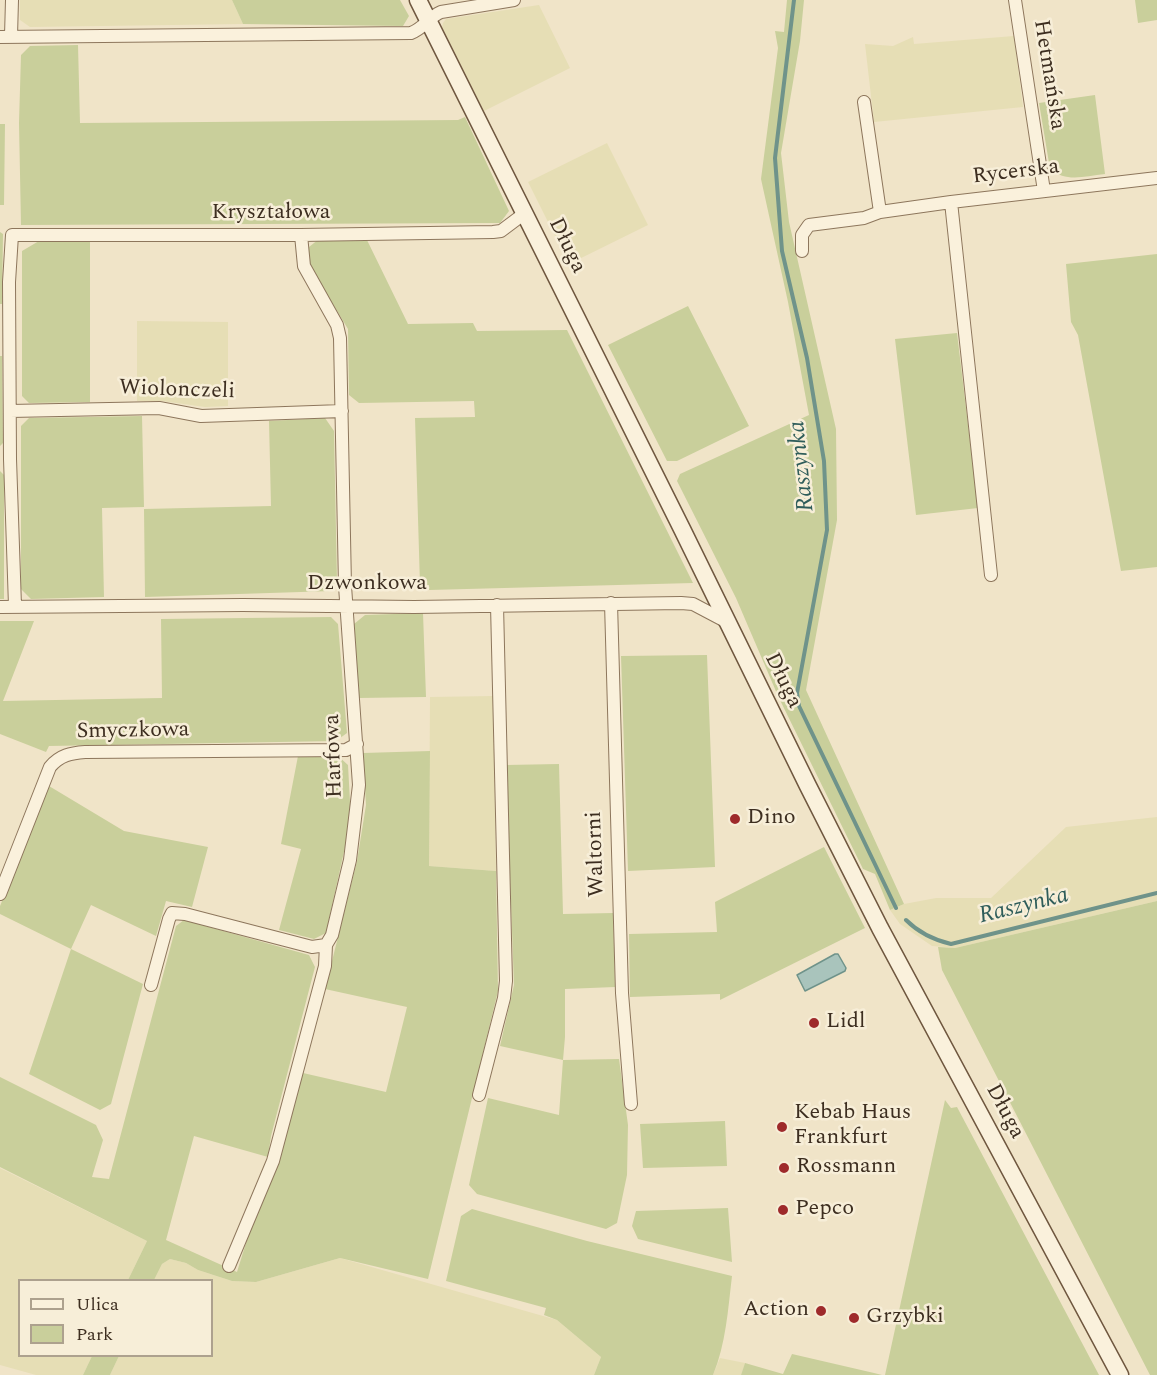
<!DOCTYPE html>
<html>
<head>
<meta charset="utf-8">
<style>
  body { margin:0 }
  #map { position:relative; width:1157px; height:1375px; overflow:hidden; background:#f0e4c8; font-family:Spectral,serif }
  canvas { display:block }
  .legend { position:absolute; left:18px; top:1279px; width:195px; height:78px; box-sizing:border-box; background:#f7eed8; border:2px solid #ada18e; margin:0; padding:8px 10px; list-style:none; font-size:18px; color:#3d2e20 }
  .legend li { display:flex; align-items:center; gap:12px; height:30px }
  .legend b { width:30px; border:2px solid #ada18e }
</style>
</head>
<body>
<div id="map">
<canvas width="1157" height="1375"></canvas>
<ul class="legend">
<li><b style="height:8px;background:#faf1dc"></b>Ulica</li>
<li><b style="height:16px;background:#c9cf9b"></b>Park</li>
</ul>
</div>
<script>
const g = document.querySelector('canvas').getContext('2d');
g.lineJoin = 'round';
function paint(path, color) { g.fillStyle = color; g.fill(path, 'evenodd'); }
function trace(path, color, width, dash) { g.strokeStyle = color; g.lineWidth = width; g.lineCap = dash ? 'butt' : 'round'; g.setLineDash(dash || []); g.stroke(path); }
function write(font, color, halo, rows, align = 'center') {
  g.font = font + ' Spectral,serif'; g.lineWidth = 5; g.setLineDash([]); g.textBaseline = 'middle'; g.strokeStyle = halo; g.fillStyle = color; for (const [text, x, y, turn = 0] of rows) {
    g.save(); g.translate(x, y); g.rotate((+turn || 0) * Math.PI / 180); g.textAlign = isNaN(turn) ? turn : align; if (halo) g.strokeText(text, 0, 0); g.fillText(text, 0, 0); g.restore();
  }
}
paint(new Path2D(`
  M20,0H232L243,24L30,27L20,20Z
  M539,5L570,68L484,111L442,27L443,23L446,19Z
  M1014,36L1023,107L874,122L865,44L893,46L913,37L914,44Z
  M607,143L648,225L569,264L528,182Z
  M137,321L228,322V406L205,407L162,401H137Z
  M493,696L496,871L429,866L430,697Z
  M1157,817V901L955,948L932,946L900,924L890,910L904,904L936,898H991L1066,827Z
  M0,1168L147,1241L128,1280H20V1356H92L83,1375H36L0,1365Z
  M340,1258L557,1320L601,1357L594,1375H110L119,1356H212V1280H154L162,1264L170,1259L186,1263L198,1270L232,1281L256,1282Z
  M720,1358L745,1363L741,1375H713Z`), '#e6deb5');
paint(new Path2D(`
  M232,0H400L409,16L403,26L243,24Z
  M787,0H804L800,41L781,153L789,222L836,429L837,520L806,690L904,904L890,910L875,874L863,869L778,696L736,598L677,481L680,474L809,415L788,302L761,179L778,48L775,31L784,32Z
  M1135,0H1157V20L1138,23Z
  M78,45L80,123L458,120L465,117L509,211L500,223L21,225L19,123L21,55L30,46Z
  M1095,95L1105,174C1084,176 1067,183 1050,169L1039,103Z
  M0,124H5L4,205H0Z
  M0,232L3,234L2,304H0Z
  M366,238L408,324L473,323L477,331L567,330L693,583L429,590V585H420L415,418L475,417L474,401L359,403L349,395L348,329L309,265V247L319,239Z
  M39,241H90V402L29,403L22,396V251Z
  M1157,254V567L1121,571L1078,335L1071,322L1066,264Z
  M688,306L749,426L677,461H667L608,345Z
  M957,333L978,508L916,515L895,339Z
  M0,356H2L3,443L0,446Z
  M142,416L144,507L102,508L104,597L31,599L21,589V426L29,418Z
  M325,418L334,431L337,581L332,591L145,597L144,509L271,506L269,421Z
  M0,471L4,475V599H0Z
  M423,613L426,697L359,698L354,624L365,615Z
  M331,617L338,624L347,733L336,741L49,746L46,752L0,734V621H34L3,701L162,698L161,619Z
  M707,655L715,867L628,871L621,656Z
  M430,751L429,866L496,871L498,991L428,1279L340,1258L256,1282L232,1281L198,1270L186,1263L170,1259L162,1264L154,1280H128L147,1241L0,1167V1077L96,1125L103,1140L92,1177L109,1179L176,926L184,920L309,955L315,967L271,1136L268,1157L194,1136L166,1240L237,1272L250,1230L280,1156L303,1073L386,1092L407,1007L325,989L357,861L366,805L363,753Z
  M337,755L348,765L351,820L326,933L314,939L279,930L301,849L281,844L298,756Z
  M559,764L563,914L613,913L615,987L565,989V1037L563,1060L619,1059L628,1125L627,1175L617,1223L606,1229L477,1194L469,1185L488,1098L559,1115L563,1060L500,1046L514,985L506,765Z
  M49,786L124,831L208,847L192,907L166,901L156,936L91,905L71,949L143,984L111,1104L100,1110L29,1074L71,949L0,914V906Z
  M824,847L865,928L720,1000V994L630,997L629,934L717,932L715,902Z
  M1157,901V1375H1150L942,970L938,947L955,948Z
  M945,1100L951,1108L957,1107L1099,1375H885Z
  M725,1121L727,1166L643,1168L640,1124Z
  M728,1208L732,1262L638,1239L632,1226L636,1211Z
  M472,1209L587,1241L732,1276C728,1309 726,1344 713,1375H594L601,1357L557,1320L544,1315L546,1308L446,1281L461,1216Z
  M792,1354L874,1373L882,1375H741L745,1363L783,1374Z
  M92,1356H119L110,1375H83Z`), '#c9cf9b');
const water = new Path2D(`
  M835,954H838L846,968L845,971L805,991L797,975Z`);
paint(water, '#a9c4bc');
trace(water, '#6f938a', 1.5);
trace(new Path2D(`
  M794,0L775,158L782,251L807,358L824,461L827,530L797,693L799,706L896,908
  M906,920C918,932 934,940 951,944L1157,893`), '#6f938a', 4);
const street = new Path2D(`
  M1015,0L1044,191
  M11,36L12,0
  M0,37L411,33C423,29 429,17 441,12L514,0
  M864,102L880,212
  M951,202L991,575
  M802,251V235L809,225L864,218L880,212L951,202L1157,178
  M10,411L159,408L201,416L342,411
  M611,603L622,993L631,1104
  M15,606L10,459L9,282L12,235H301L493,232L501,231L525,213
  M0,607L243,605L414,607L681,603L693,604L729,623
  M0,894L50,767C60,755 71,753 85,752L346,750L357,744
  M151,985L169,919L172,913L185,914L312,947L326,945
  M479,1095L504,998L506,981L497,605
  M229,1266L273,1161L325,966L326,945L332,935L350,860L359,785L345,586L340,338L337,325L304,266L301,235`);
const secondary = new Path2D(`
  M418,0L682,529L808,786L880,928L1120,1375`);
trace(street, '#8d765c', 14);
trace(secondary, '#6f573f', 19);
trace(street, '#faf1dc', 12);
trace(secondary, '#faf1dc', 16);
for (const [x, y, r, color] of [
  [735,819,6,"#9e2a2b"],
  [814,1023,6,"#9e2a2b"],
  [782,1127,6,"#9e2a2b"],
  [784,1168,6,"#9e2a2b"],
  [783,1210,6,"#9e2a2b"],
  [821,1311,6,"#9e2a2b"],
  [854,1318,6,"#9e2a2b"]
]) { const dot = new Path2D(); dot.arc(x, y, r, 0, 2 * Math.PI); g.fillStyle = color; g.fill(dot); trace(dot, '#f7eed8', 2); }
write('22px', '#3d2e20', '#f7eed8', [
  ["Hetmańska",1048,75,81],
  ["Rycerska",1016,173,-7],
  ["Kryształowa",271,214],
  ["Długa",566,246,64],
  ["Wiolonczeli",177,391,2],
  ["Dzwonkowa",367,585],
  ["Długa",782,681,64],
  ["Smyczkowa",133,732,-1],
  ["Harfowa",335,756,-92],
  ["Waltorni",597,854,-92],
  ["Długa",1004,1112,62]
]);
write('22px', '#3d2e20', '#f7eed8', [
  ["Dino",747,819],
  ["Lidl",826,1023],
  ["Kebab Haus",794,1114],
  ["Frankfurt",794,1139],
  ["Rossmann",796,1168],
  ["Pepco",795,1210],
  ["Action",809,1311,"right"],
  ["Grzybki",866,1318]
], 'left');
write('italic 24px', '#2f5d5a', '#f7eed8', [
  ["Raszynka",803,466,-96],
  ["Raszynka",1024,907,-14]
]);
</script>
</body>
</html>
